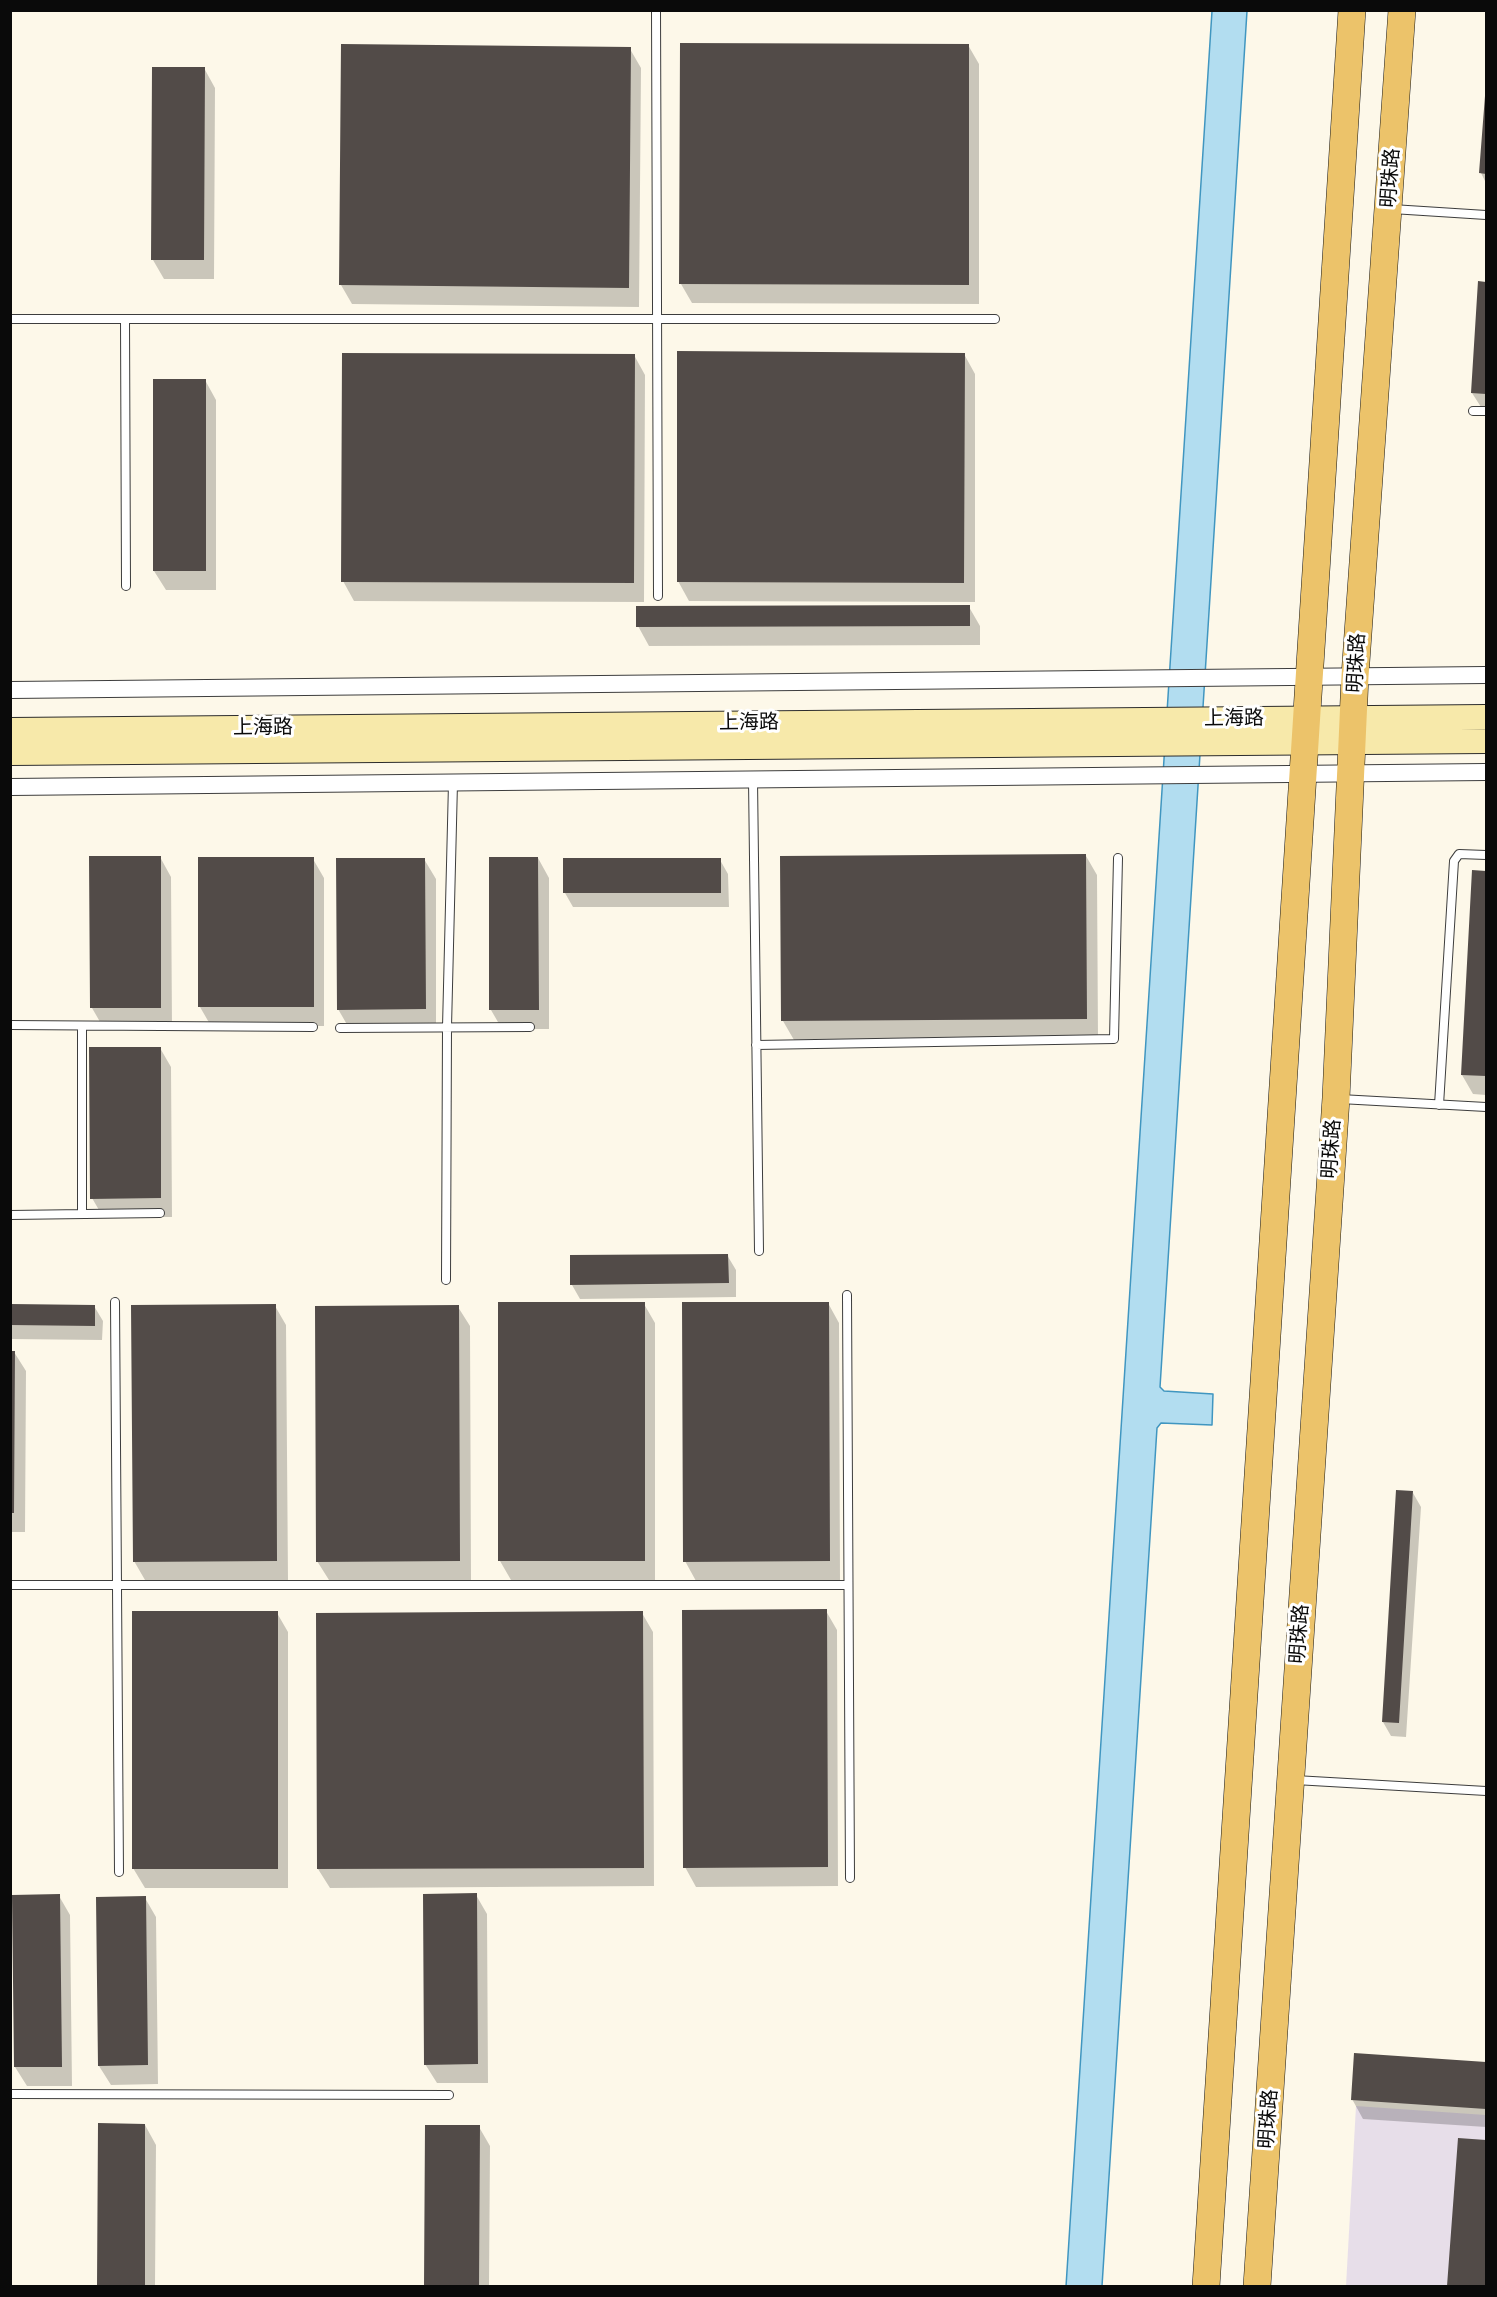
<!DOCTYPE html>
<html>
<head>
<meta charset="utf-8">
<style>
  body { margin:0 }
  #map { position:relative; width:1497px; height:2297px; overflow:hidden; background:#fdf8e9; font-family:Bitter,serif }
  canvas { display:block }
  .frame { position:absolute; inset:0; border:12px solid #0a0a0a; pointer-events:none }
</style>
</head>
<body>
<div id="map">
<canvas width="1497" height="2297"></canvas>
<div class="frame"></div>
</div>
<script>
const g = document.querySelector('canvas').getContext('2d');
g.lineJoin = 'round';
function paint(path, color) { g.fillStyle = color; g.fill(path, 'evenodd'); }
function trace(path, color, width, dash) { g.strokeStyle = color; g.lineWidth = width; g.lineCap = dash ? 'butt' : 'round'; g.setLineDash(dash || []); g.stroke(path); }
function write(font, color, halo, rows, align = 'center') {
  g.font = font + ' Bitter,"Noto Sans SC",serif'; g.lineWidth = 6; g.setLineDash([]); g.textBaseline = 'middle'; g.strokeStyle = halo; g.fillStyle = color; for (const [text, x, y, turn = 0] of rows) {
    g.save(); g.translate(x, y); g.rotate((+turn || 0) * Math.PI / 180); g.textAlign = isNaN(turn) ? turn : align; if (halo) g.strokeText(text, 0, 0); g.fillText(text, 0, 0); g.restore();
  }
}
paint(new Path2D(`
  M1356,2106L1486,2115V2286H1346Z`), '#e7dee9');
const water = new Path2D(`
  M1212,11H1247L1160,1387L1164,1391L1213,1394L1212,1425L1161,1423L1157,1428L1102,2286H1066Z`);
paint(water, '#b2ddf0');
trace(water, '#4096c0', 1.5);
paint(new Path2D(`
  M681,45H968L979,64V304L692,303L681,284Z
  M630,49L641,68L639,307L352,304L341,285Z
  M204,68L215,88L214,279H164L153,260Z
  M1486,93V183L1481,173Z
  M1479,283H1486V407H1481L1472,393Z
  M964,354L975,374V602L689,601L678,581Z
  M634,355L645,375L644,602L354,601L343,581Z
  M154,380H205L216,400V590H166L154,571Z
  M969,607L980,626V645L649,646L638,626Z
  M1086,856L1097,875L1098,1038L794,1040L783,1021Z
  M160,857L171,877L172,1027H103L92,1008Z
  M538,858L549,878V1029H502L491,1010Z
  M313,859L324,878V1026H211L200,1007Z
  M424,859L436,879V1028H349L338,1009Z
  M720,860L728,874L729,907H573L565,893Z
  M1473,872H1486V1095L1473,1094L1462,1075Z
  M160,1048L171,1067L172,1217H103L92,1198Z
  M727,1255L736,1270V1297L580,1299L572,1285Z
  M828,1303L839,1323L840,1580L696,1581L685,1561Z
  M644,1304L655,1323V1580H511L500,1561Z
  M10,1306H94L103,1321L102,1340L10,1339Z
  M275,1306L286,1325L288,1580H145L134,1561Z
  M458,1307L470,1326L471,1580H329L317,1561Z
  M10,1352H14L26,1371L25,1532H10Z
  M1413,1493L1421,1507L1406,1737L1391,1736L1383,1722Z
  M826,1611L837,1630L838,1886L696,1887L685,1867Z
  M277,1613L288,1632V1888H145L133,1868Z
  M642,1613L653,1632L654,1886L330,1888L318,1869Z
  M476,1895L487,1914L488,2083H437L425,2064Z
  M59,1896L70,1915L72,2086H27L15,2067Z
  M145,1898L156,1917L158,2084L111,2085L99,2066Z
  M1355,2055L1486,2063V2127L1363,2119L1352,2099Z
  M99,2125H145L156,2145L155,2286H99Z
  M427,2127H479L490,2146L489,2286H426Z
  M1459,2139L1486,2141V2286H1449Z`), '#0003');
paint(new Path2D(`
  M680,43L969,44V285L679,284Z
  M341,44L631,47L629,288L339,285Z
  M152,67H205L204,260H151Z
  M1485,96H1486V174L1479,173Z
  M1478,281L1486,282V394L1471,393Z
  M677,351L965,353L964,583L677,582Z
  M342,353L635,354L634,583L341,582Z
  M153,379H206V571H153Z
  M970,605V626L636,627V606Z
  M1086,854L1087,1019L781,1021L780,856Z
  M89,856H161V1008H90Z
  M198,857H314V1007H198Z
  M489,857H538L539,1010H489Z
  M336,858H425L426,1009L337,1010Z
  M563,858H721V893H563Z
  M1472,870L1486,871V1076L1461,1075Z
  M89,1047H161V1198L90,1199Z
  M728,1254L729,1283L570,1285V1255Z
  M498,1302H645V1561H498Z
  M682,1302H829L830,1561L683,1562Z
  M10,1304L95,1305V1326L10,1325Z
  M276,1304L277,1561L133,1562L131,1305Z
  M459,1305L460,1561L316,1562L315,1306Z
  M10,1351H15L14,1513H10Z
  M1396,1490L1413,1491L1399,1723L1382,1722Z
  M827,1609L828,1867L683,1868L682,1610Z
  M132,1611H278V1869H132Z
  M643,1611L644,1868L317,1869L316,1613Z
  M477,1893L478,2064L424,2065L423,1894Z
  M60,1894L62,2067H14L12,1895Z
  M146,1896L148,2065L98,2066L96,1897Z
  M1354,2053L1486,2062V2109L1351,2100Z
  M98,2123L145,2124V2286H97Z
  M425,2125H480L479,2286H424Z
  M1458,2138L1486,2140V2286H1447Z`), '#524b48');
const lane = new Path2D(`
  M656,10L658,596
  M1392,209L1486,215
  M10,319H995
  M125,319L126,586
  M1473,411H1486
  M753,780L759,1251
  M10,1025L313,1027
  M82,1026V1214
  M340,1028L530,1027
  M756,1045L1114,1039L1118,858
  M1340,1099L1486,1107
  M1439,1105L1454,861L1459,854L1486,855
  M10,1215L160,1213
  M446,1280L447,1027L453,783
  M847,1295L850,1878
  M115,1302L119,1872
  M10,1585H848
  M1295,1780L1486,1791
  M10,2094L449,2095`);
const street = new Path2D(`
  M10,690L1486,675
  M10,787L1486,772`);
const secondary = new Path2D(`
  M10,730L1486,717
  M10,753L1486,741`);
const primary = new Path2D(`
  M1206,2286L1352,10
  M1257,2286L1336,1098L1355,676L1402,10`);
trace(lane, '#3d3d3d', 10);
trace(street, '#3d3d3d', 18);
trace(secondary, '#2c2c2c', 26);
trace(primary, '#1b1b1b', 28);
trace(lane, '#fff', 8);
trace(street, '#fff', 16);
trace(secondary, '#f7e9aa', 24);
trace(primary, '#ecc36a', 27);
write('20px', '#0a0a0a', '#fff', [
  ["明珠路",1391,178,-86],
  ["明珠路",1357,663,-87],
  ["上海路",1234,719,-1],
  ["上海路",749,723,-1],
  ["上海路",263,728,-1],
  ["明珠路",1332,1149,-86],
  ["明珠路",1300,1634,-86],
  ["明珠路",1269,2119,-86]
]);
</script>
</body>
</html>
